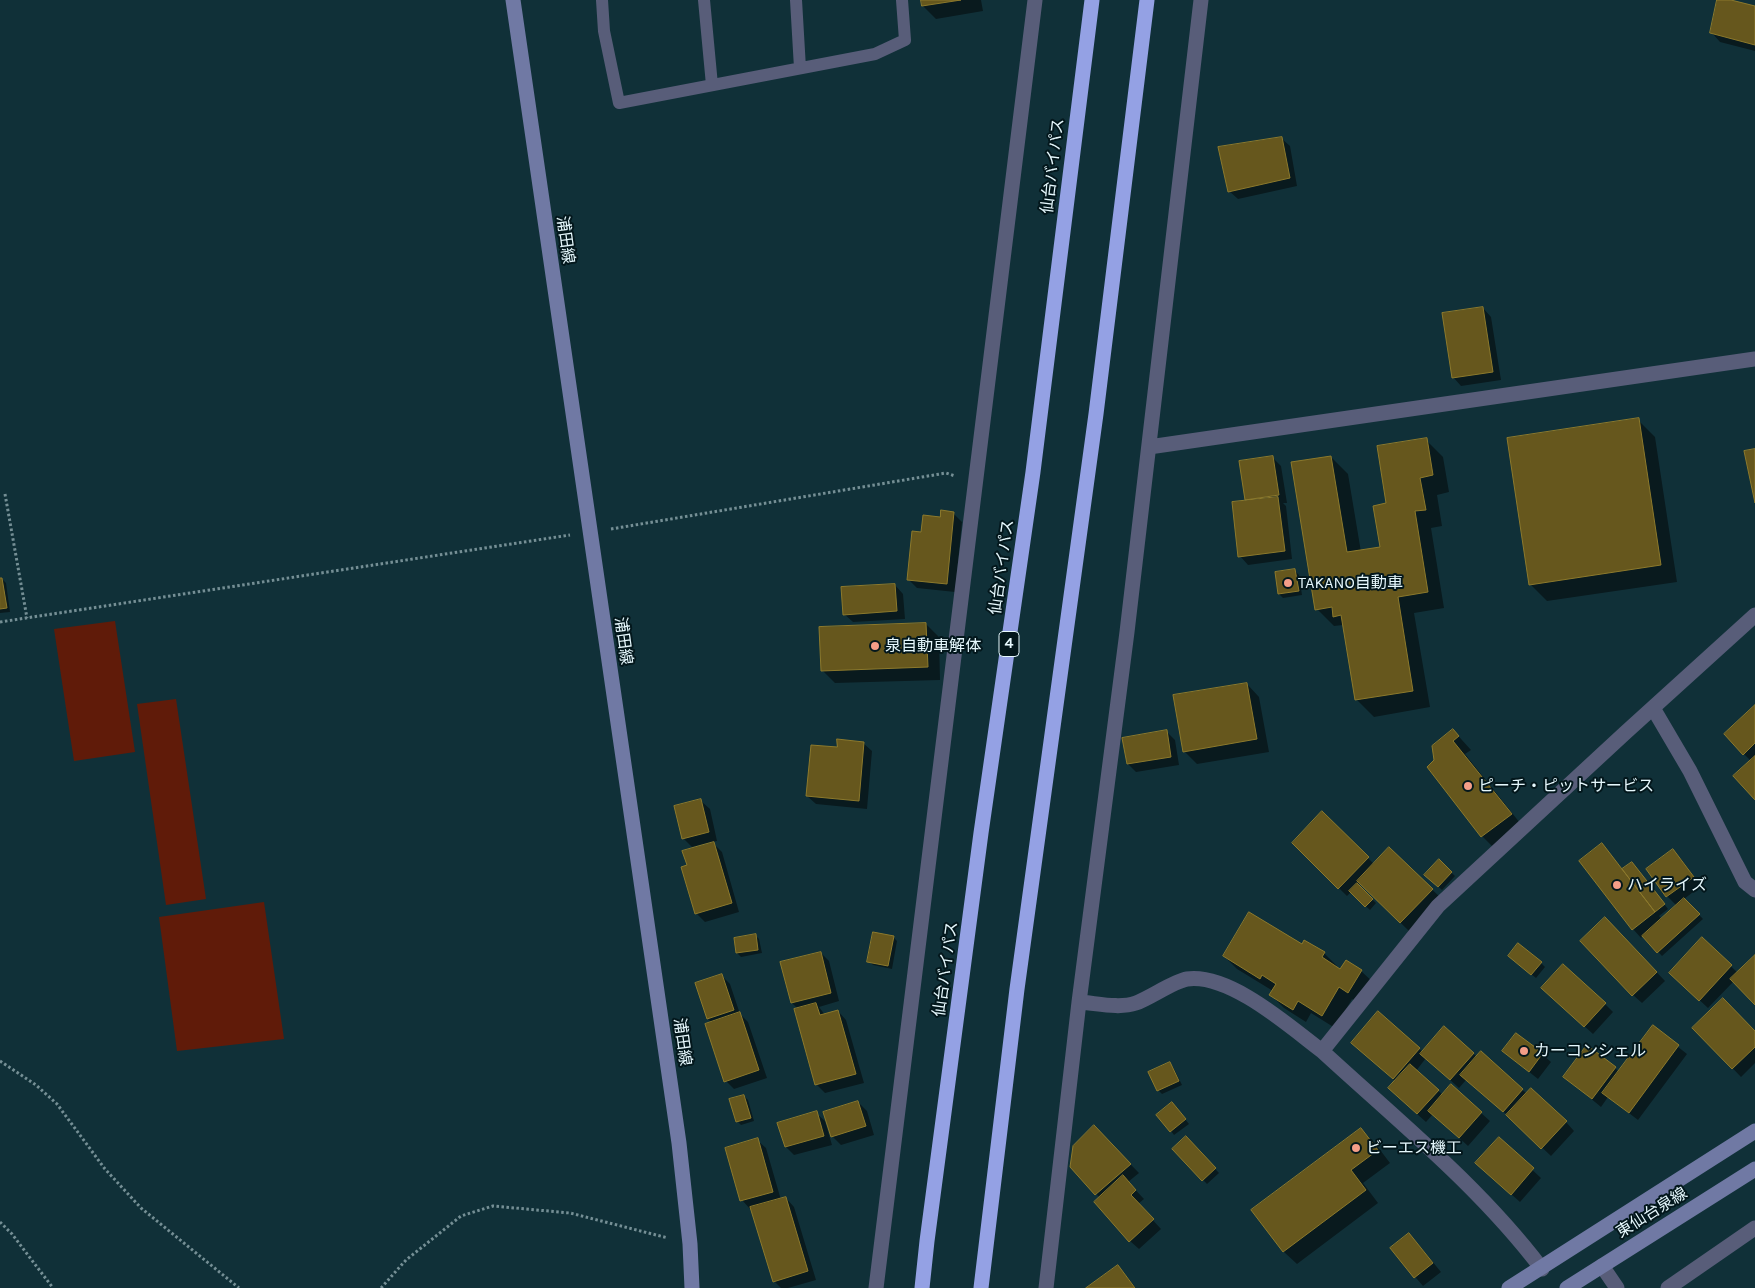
<!DOCTYPE html>
<html>
<head>
<meta charset="utf-8">
<style>
  body { margin:0 }
  canvas { display:block; background:#103038 }
</style>
</head>
<body>
<canvas width="1755" height="1288"></canvas>
<script>
const g = document.querySelector('canvas').getContext('2d');
g.lineJoin = 'round';
function paint(path, color) { g.fillStyle = color; g.fill(path, 'evenodd'); }
function trace(path, color, width, dash) { g.strokeStyle = color; g.lineWidth = width; g.lineCap = dash ? 'butt' : 'round'; g.setLineDash(dash || []); g.stroke(path); }
function write(font, color, halo, rows, align = 'center') {
  g.font = font + ' Karla,"Noto Sans JP",sans-serif'; g.lineWidth = 4; g.setLineDash([]); g.textBaseline = 'middle'; g.strokeStyle = halo; g.fillStyle = color; for (const [text, x, y, turn = 0] of rows) {
    g.save(); g.translate(x, y); g.rotate((+turn || 0) * Math.PI / 180); g.textAlign = isNaN(turn) ? turn : align; if (halo) g.strokeText(text, 0, 0); g.fillText(text, 0, 0); g.restore();
  }
}
paint(new Path2D(`
  M115,621L135,752L74,761L54,629Z
  M176,699L206,899L166,905L137,704Z
  M264,902L284,1039L177,1051L159,917Z`), '#601b09');
paint(new Path2D(`
  M922,0H981L983,11L936,19L923,6Z
  M1718,0H1726L1755,7V51L1720,42L1712,33Z
  M1281,138L1290,146L1297,186L1238,199L1229,191Z
  M1483,308L1491,317L1501,380L1461,386L1453,377Z
  M1638,420L1655,437L1677,582L1547,601L1530,584Z
  M1426,440L1443,457L1449,492L1437,495L1442,526L1431,528L1444,608L1414,613L1430,707L1374,717L1357,700L1344,626L1343,625L1334,626L1317,609L1331,457L1348,474L1361,552L1382,548L1387,504Z
  M1272,457L1281,466L1287,503H1283L1286,506L1292,559L1248,565L1240,556L1247,502L1240,462Z
  M953,513L962,522L955,592L917,588L908,579L922,533L942,518Z
  M1295,571L1299,575L1302,595L1283,598L1279,594Z
  M2,579L6,583L10,612L0,613V580Z
  M895,585L903,594L905,619L853,622L844,614Z
  M926,624L939,637L940,680L835,683L822,670Z
  M1247,684L1259,697L1269,752L1197,764L1184,751Z
  M1755,707V798L1751,761L1744,754Z
  M1453,730L1471,750L1465,754L1524,828L1495,849L1482,836L1436,761Z
  M1166,731L1175,740L1179,765L1136,772L1128,764Z
  M863,743L872,751L867,809L816,804L807,796L838,749Z
  M701,801L710,809L717,841L712,842L722,852L739,912L705,922L696,913L688,866L711,844V842L692,847L683,838Z
  M1322,813L1374,864L1389,849L1441,898L1409,931L1360,883L1358,886L1376,903L1370,910L1351,892L1347,896L1293,843Z
  M1602,845L1623,870L1636,867L1668,909L1659,916L1662,919L1677,906L1667,896L1648,869L1673,851L1681,859L1701,886L1684,899L1703,919L1662,956L1643,936L1641,938L1633,929Z
  M1439,861L1455,876L1442,890L1426,875Z
  M1614,927L1665,981L1642,1003L1633,995Z
  M755,935L759,939L762,953L741,957L737,953L735,939Z
  M893,937L897,941L892,969L873,965L869,961Z
  M1702,939L1738,973L1755,957V1003L1734,981L1708,1008L1679,981Z
  M1302,946L1324,953L1337,966L1336,968L1340,970L1361,971L1374,983L1361,1005L1352,999L1335,1028L1311,1013L1306,1022L1284,1008L1271,995L1273,991L1237,969L1224,956Z
  M821,953L829,961L839,1001L819,1007L825,1015L838,1011L846,1020L864,1083L825,1093L817,1085L796,1010L798,1009L792,1003Z
  M1514,960L1541,963L1545,967L1536,978Z
  M722,976L730,984L740,1014L748,1022L767,1078L734,1089L726,1081L712,1023L708,1019L697,984Z
  M1551,996L1605,1004L1613,1012L1593,1034Z
  M1653,1027L1687,1054L1638,1120L1608,1097L1601,1107L1565,1077L1615,1068L1619,1072Z
  M1444,1028L1477,1057L1566,1122L1574,1131L1551,1156L1512,1119L1466,1080L1459,1088L1426,1058L1416,1071L1443,1095L1451,1086L1490,1121L1468,1146L1433,1114L1426,1122L1398,1097L1396,1082L1361,1051L1419,1049L1423,1052Z
  M1694,1028L1755,1033V1063L1741,1077Z
  M1503,1051L1542,1054L1551,1062L1538,1079Z
  M1169,1063L1173,1067L1182,1085L1162,1094L1158,1090Z
  M744,1096L748,1100L754,1121L741,1125L737,1121Z
  M858,1102L867,1111L874,1135L841,1145L832,1136Z
  M1176,1108L1189,1124L1174,1135L1171,1131Z
  M816,1113L825,1121L832,1145L794,1155L786,1147Z
  M1094,1127L1139,1173L1128,1182L1144,1199L1138,1204L1161,1229L1139,1249L1130,1241L1100,1198L1072,1166Z
  M1361,1130L1374,1142L1390,1163L1363,1183L1378,1203L1297,1264L1284,1252L1253,1211Z
  M1186,1138L1219,1173L1207,1184L1174,1149Z
  M1499,1139L1541,1178L1520,1202L1485,1171Z
  M757,1140L766,1148L781,1200L786,1198L794,1207L816,1280L788,1288H781L774,1281L752,1208L750,1209L742,1200Z
  M1417,1243L1441,1272L1423,1286L1391,1249Z
  M1118,1266L1136,1288H1088Z`), '#0007');
const building = new Path2D(`
  M921,0H961L922,6Z
  M1717,0H1731L1755,6V45L1710,33Z
  M1282,137L1290,178L1228,192L1218,147Z
  M1483,307L1493,372L1452,378L1442,313Z
  M1639,418L1661,565L1529,585L1507,438Z
  M1427,438L1433,475L1420,478L1426,510L1415,511L1428,592L1398,597L1413,691L1355,700L1341,615L1333,617L1332,607L1315,610L1291,462L1331,456L1347,552L1380,547L1373,506L1386,503L1377,446Z
  M1755,449V503L1744,451Z
  M1273,456L1279,495L1245,500L1239,461Z
  M1278,497L1285,551L1238,557L1232,502Z
  M941,510L954,512L947,584L907,580L912,531L921,532L923,515L940,517Z
  M1295,569L1299,591L1278,594L1275,572Z
  M0,578H2L7,608L0,609Z
  M895,584L897,611L843,615L841,587Z
  M926,623L928,667L821,671L819,627Z
  M1247,683L1257,739L1183,752L1173,695Z
  M1755,705V743L1743,755L1724,734Z
  M1453,729L1459,736L1453,741L1512,814L1481,837L1427,767L1434,760L1432,746Z
  M1167,730L1171,757L1127,764L1122,738Z
  M837,739L864,742L859,801L806,796L811,745L837,747Z
  M1755,756V800L1733,776Z
  M701,799L709,832L682,839L674,806Z
  M1322,811L1369,857L1338,889L1292,843Z
  M714,842L732,903L695,914L681,867L687,865L682,851Z
  M1602,843L1655,912L1632,930L1579,861Z
  M1389,847L1433,889L1400,923L1357,881Z
  M1673,849L1694,877L1666,897L1646,869Z
  M1439,859L1452,872L1438,887L1424,875Z
  M1632,862L1665,904L1655,912L1622,869Z
  M1357,883L1373,899L1365,907L1349,891Z
  M1684,898L1700,914L1657,953L1642,936Z
  M1249,912L1302,944L1304,940L1325,952L1322,957L1340,969L1346,960L1362,970L1348,993L1339,987L1322,1016L1298,1001L1293,1010L1269,995L1276,984L1262,975L1260,979L1223,956Z
  M1605,917L1657,972L1632,996L1580,941Z
  M873,932L894,936L888,966L867,962Z
  M756,934L758,950L736,953L734,938Z
  M1702,937L1732,965L1699,1001L1669,973Z
  M1518,943L1542,962L1531,975L1508,956Z
  M821,952L831,993L791,1003L780,962Z
  M1755,955V1005L1730,979Z
  M1563,964L1606,1003L1584,1027L1541,988Z
  M722,974L734,1010L707,1019L695,983Z
  M1723,998L1755,1031V1047L1732,1069L1692,1028Z
  M816,1003L820,1015L838,1010L856,1074L815,1085L794,1009Z
  M1378,1011L1420,1048L1393,1079L1351,1043Z
  M740,1012L759,1070L724,1082L705,1024Z
  M1653,1025L1679,1045L1629,1113L1602,1093Z
  M1444,1026L1474,1053L1450,1080L1420,1054Z
  M1516,1033L1543,1053L1529,1072L1502,1051Z
  M1587,1045L1616,1067L1592,1099L1563,1077Z
  M1481,1051L1523,1089L1503,1112L1460,1075Z
  M1170,1062L1179,1081L1157,1091L1148,1072Z
  M1410,1064L1439,1090L1417,1114L1388,1088Z
  M1451,1084L1482,1112L1459,1138L1428,1111Z
  M1531,1088L1567,1121L1541,1149L1506,1115Z
  M744,1095L751,1118L736,1122L729,1099Z
  M858,1101L866,1126L831,1137L823,1112Z
  M1172,1102L1186,1119L1170,1132L1156,1115Z
  M817,1111L824,1136L785,1147L777,1123Z
  M1094,1125L1131,1164L1095,1195L1070,1167L1073,1146Z
  M1361,1128L1378,1150L1351,1170L1366,1190L1283,1252L1251,1210Z
  M1186,1136L1216,1168L1202,1181L1172,1149Z
  M1499,1137L1534,1168L1511,1195L1475,1163Z
  M758,1138L773,1192L740,1201L725,1148Z
  M1123,1175L1136,1190L1131,1195L1154,1219L1129,1242L1094,1202Z
  M786,1197L808,1271L773,1282L750,1207Z
  M1409,1233L1433,1263L1414,1278L1390,1248Z
  M1118,1265L1135,1288H1086Z`);
paint(building, '#66571d');
trace(building, '#8c792c', 1);
trace(new Path2D(`
  M5,494L27,618
  M611,529L946,473L955,476
  M0,622L570,535
  M0,1061L36,1085L57,1104L105,1169L141,1208L239,1288
  M0,1222L12,1234L53,1288
  M381,1288L406,1260L461,1216L493,1206L570,1213L668,1238`), '#758f95', 3, [2.5, 2.5]);
trace(new Path2D(`
  M602,0L604,31L619,103L875,54L905,40L902,0
  M704,0L712,85
  M796,0L800,68`), '#585d79', 12);
trace(new Path2D(`
  M1149,447L1755,359
  M1653,708L1690,771L1745,882L1755,890
  M1079,1002L1127,632L1201,0
  M1602,1266L1617,1288
  M1542,1269C1479,1186 1398,1121 1322,1051L1438,906L1625,733L1755,615
  M876,1288L1035,0
  M1046,1288L1079,1002C1096,1003 1119,1009 1136,1003C1150,998 1174,981 1187,979C1230,973 1290,1027 1322,1051
  M1668,1288L1755,1228`), '#585d79', 15);
trace(new Path2D(`
  M513,0L679,1143L690,1244L692,1288
  M1509,1288L1755,1131
  M1567,1288L1755,1169`), '#7079a4', 15);
trace(new Path2D(`
  M922,1288L927,1241L981,833L1033,472L1092,0
  M981,1288L1017,989L1096,414L1147,0`), '#94a1e4', 15);
for (const [x, y, r, color] of [
  [1288,583,5,"#f49e88"],
  [875,646,5,"#f49e88"],
  [1468,786,5,"#f49e88"],
  [1617,885,5,"#f49e88"],
  [1524,1051,5,"#f49e88"],
  [1356,1148,5,"#f49e88"]
]) { const dot = new Path2D(); dot.arc(x, y, r, 0, 2 * Math.PI); g.fillStyle = color; g.fill(dot); trace(dot, '#03171c', 2); }
for (const [x, y, w] of [
  [1009,644,20]
]) { const box = new Path2D(); box.roundRect(x - w / 2, y - 12.5, w, 25, 4); g.fillStyle = '#03171c'; g.fill(box); trace(box, '#e6f8fd', 1); }
write('bold 15px', '#e6f8fd', null, [
  ["4",1009,644]
]);
write('16px', '#e6f8fd', '#03171c', [
  ["仙台バイパス",1053,166,-83],
  ["浦田線",565,240,82],
  ["仙台バイパス",1002,567,-82],
  ["浦田線",623,641,82],
  ["仙台バイパス",946,969,-82],
  ["浦田線",682,1042,82],
  ["東仙台泉線",1652,1213,-32]
]);
write('16px', '#e6f8fd', '#03171c', [
  ["TAKANO自動車",1298,583],
  ["泉自動車解体",885,646],
  ["ピーチ・ピットサービス",1478,786],
  ["ハイライズ",1627,885],
  ["カーコンシェル",1534,1051],
  ["ビーエス機工",1366,1148]
], 'left');
</script>
</body>
</html>
